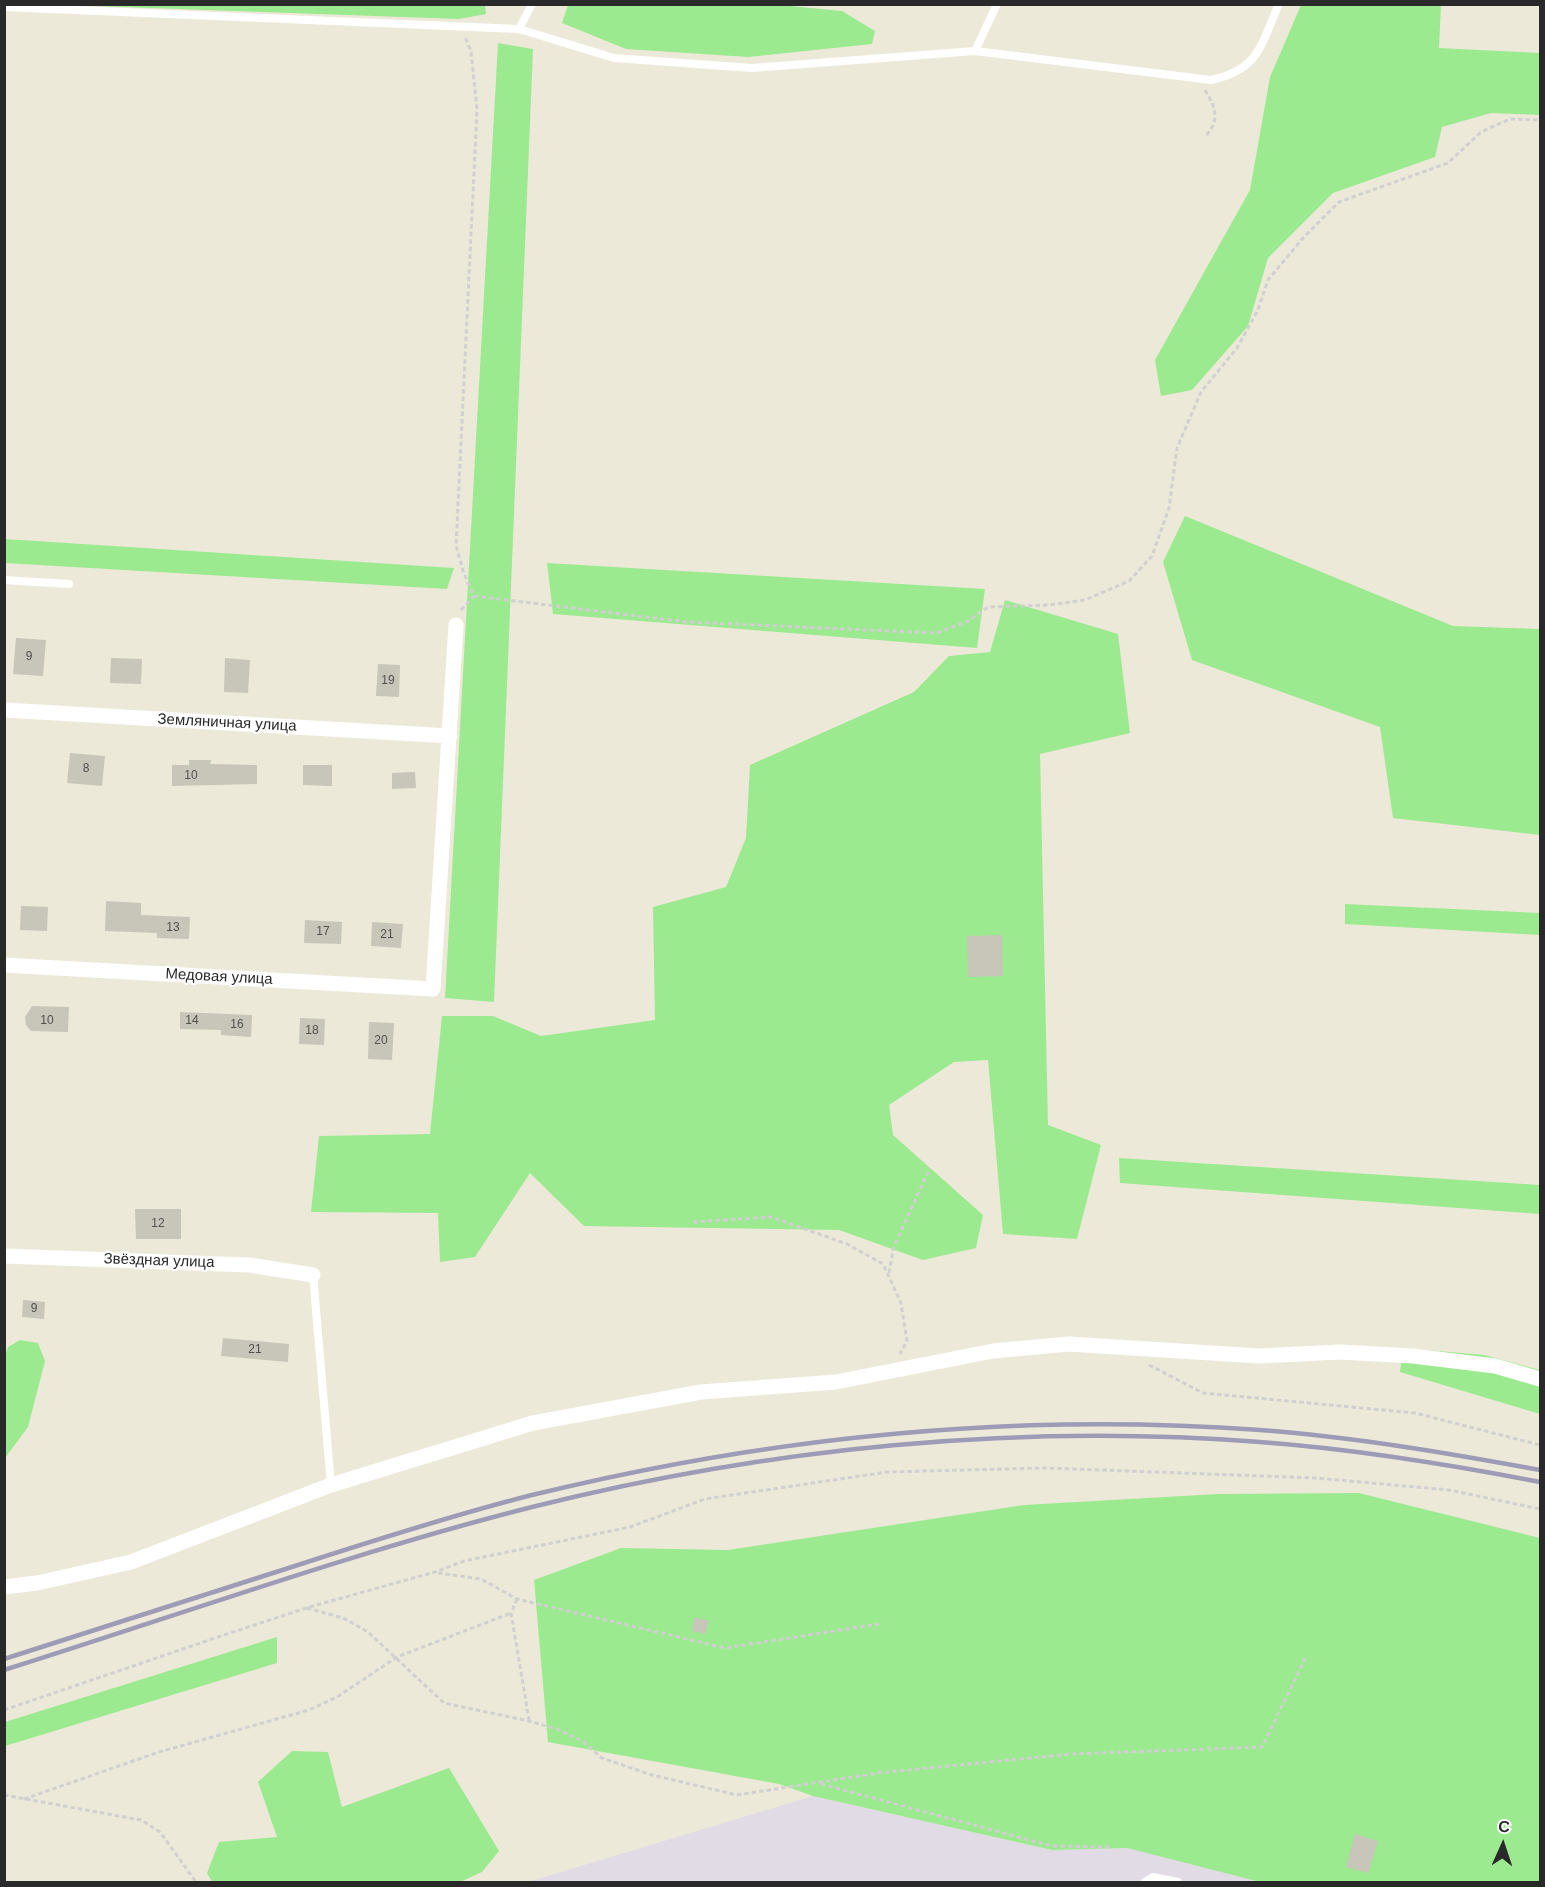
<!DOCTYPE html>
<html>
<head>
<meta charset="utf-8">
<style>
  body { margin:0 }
  #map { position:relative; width:1545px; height:1887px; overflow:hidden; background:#ede9d9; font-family:Helvetica,sans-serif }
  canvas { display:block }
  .frame { position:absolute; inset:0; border:6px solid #292929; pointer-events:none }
  .north { position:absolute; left:1473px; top:1815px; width:60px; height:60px; -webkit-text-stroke:4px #fff; paint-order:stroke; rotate:3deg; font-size:16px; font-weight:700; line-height:24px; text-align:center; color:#292929 }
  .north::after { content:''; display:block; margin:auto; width:21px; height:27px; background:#292929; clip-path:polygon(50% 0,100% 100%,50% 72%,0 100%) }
</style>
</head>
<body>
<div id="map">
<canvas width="1545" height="1887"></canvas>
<div class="frame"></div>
<div class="north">С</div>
</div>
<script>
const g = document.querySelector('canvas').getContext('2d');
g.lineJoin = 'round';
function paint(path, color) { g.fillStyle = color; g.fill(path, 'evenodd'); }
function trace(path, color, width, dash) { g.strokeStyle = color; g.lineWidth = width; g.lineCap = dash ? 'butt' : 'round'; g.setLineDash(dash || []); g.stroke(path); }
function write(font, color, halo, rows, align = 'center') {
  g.font = font + ' Helvetica,sans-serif'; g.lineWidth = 4.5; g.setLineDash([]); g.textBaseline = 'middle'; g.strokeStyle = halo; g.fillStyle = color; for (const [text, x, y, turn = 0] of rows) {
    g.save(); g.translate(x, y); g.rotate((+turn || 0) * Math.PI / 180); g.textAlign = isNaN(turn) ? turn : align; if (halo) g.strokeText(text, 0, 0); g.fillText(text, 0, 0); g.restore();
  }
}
paint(new Path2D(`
  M813,1796L1052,1850L1127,1848L1260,1882H528Z`), '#e0dbe5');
paint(new Path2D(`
  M485,5L486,14L459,19L66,5Z
  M780,5L842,11L875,31L872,44L748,57L626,49L562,23L568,5Z
  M1301,5H1441L1439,48L1540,53V115L1491,113L1442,127L1435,157L1333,193L1268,258L1248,326L1192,390L1161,396L1155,360L1250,190L1270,77Z
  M498,43L533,49L494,1002L445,998Z
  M1185,516L1453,626L1540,629V835L1393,818L1380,727L1192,660L1163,562Z
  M4,539H5L454,568L447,589L5,563Z
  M547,563L985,589L977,648L553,614Z
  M1005,600L1118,634L1130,733L1040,754L1048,1125L1101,1145L1077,1239L1003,1234L988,1060L954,1062L889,1105L893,1135L983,1215L976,1248L923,1260L839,1230L584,1226L530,1173L475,1257L440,1262L438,1213L311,1212L319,1136L430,1134L442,1016H493L541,1036L655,1020L653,907L726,887L746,838L750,765L914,692L949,656L990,652Z
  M1345,904L1540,913V935L1345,924Z
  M1119,1158L1540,1185V1214L1120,1183Z
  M20,1340L38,1343L45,1361L28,1427L5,1458V1356L8,1347Z
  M1403,1348L1484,1355L1540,1370V1414L1400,1372Z
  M1359,1493L1540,1538V1882H1260L1127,1848L1052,1850L813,1796L779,1784L548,1742L534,1580L621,1548L728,1550L1024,1505L1218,1494Z
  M277,1637V1663L5,1746V1722Z
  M292,1751L328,1752L342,1807L449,1768L499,1851L482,1872L460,1882H212L207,1873L219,1842L277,1837L258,1782Z`), '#9bea8f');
paint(new Path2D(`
  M16,638L46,640L43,676L13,674Z
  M111,658L142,659L141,684L110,683Z
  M225,658L250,660L248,693L224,692Z
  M378,664L400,665L399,697L376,696Z
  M70,753L105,756L102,786L67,783Z
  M189,760H211L210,764L257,765V784L172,786V765H189Z
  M303,765H332V786L303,785Z
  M415,772L416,788L392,789V773Z
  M106,901L141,903V915L190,917L189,939L157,938V933L105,931Z
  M21,906L48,907L47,931L20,930Z
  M305,920L342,922L341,944L304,943Z
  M372,922L403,924L401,948L371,946Z
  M1002,935L1003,976L968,977L967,936Z
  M32,1006L69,1007L68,1032L31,1031L26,1025L25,1017Z
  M180,1012L252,1015L251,1037L221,1035V1030L180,1029Z
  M300,1018L325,1019L324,1045L299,1044Z
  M369,1022L394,1023L392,1060L368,1059Z
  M135,1209H181V1239H136Z
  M23,1300L45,1302L44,1319L22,1317Z
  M223,1338L289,1344L288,1362L221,1356Z
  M695,1617L709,1621L705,1634L692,1631Z
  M1355,1834L1378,1841L1368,1873L1346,1867Z`), '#c8c5b9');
trace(new Path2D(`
  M1437,6L1438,4
  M1205,90C1215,107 1221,118 1206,136
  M474,596L687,622L937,633L968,621L988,607L1048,605L1085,600L1129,581L1152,556L1169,508L1177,448L1201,392L1237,348L1258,310L1268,280L1303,238L1339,202L1448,163L1481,132L1510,119L1540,120
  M461,610L474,596L464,574L456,546L477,110L471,51L465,37
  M693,1222L771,1217L847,1244L883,1264L901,1303L907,1341L900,1354
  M889,1273L894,1246L930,1168
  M1149,1365L1203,1393L1415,1413L1540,1445
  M438,1573L481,1579L517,1599L725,1648L879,1624
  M517,1599L511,1613L529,1720
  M307,1608L343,1618L368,1632L444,1703L529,1721L557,1729L582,1741L602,1758L652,1775L737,1795L878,1773L1071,1754L1262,1747L1306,1657
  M4,1710L218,1637L306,1608L435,1572L464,1561L630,1527L705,1499L887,1472L1046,1468L1316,1478L1449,1490L1540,1509
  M821,1784L1052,1846L1110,1847
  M4,1795L141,1820L160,1832L196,1882
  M24,1799L159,1752L309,1710L337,1697L397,1657L511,1613`), '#d0d0d0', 3, [4.5, 3]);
trace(new Path2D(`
  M4,7L519,29L532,4
  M519,29L614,58L752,68L975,51L1211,80C1260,69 1260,46 1279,4
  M975,51L997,4
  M4,580L69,584
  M313,1275L331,1485
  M1145,1882L1153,1877L1178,1882`), '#fff', 8);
trace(new Path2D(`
  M4,710L450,736
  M4,965L433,989L456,625
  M4,1256L249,1265L313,1275
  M4,1587L37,1583L131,1562L331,1485L533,1423L701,1392L836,1382L993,1351L1069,1344L1259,1356L1340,1352L1413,1356L1495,1366L1540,1379`), '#fff', 15);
trace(new Path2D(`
  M4,1659C102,1627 200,1596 298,1565C375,1540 453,1515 532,1495C769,1437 1016,1412 1260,1430C1354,1437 1447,1453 1540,1470
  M4,1670C179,1615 354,1552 532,1507C768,1448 1017,1423 1260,1442C1354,1449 1447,1464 1540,1482`), '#9d9bb6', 4.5);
write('12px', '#51504d', null, [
  ["9",29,657],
  ["19",388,681],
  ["8",86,769],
  ["10",191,776],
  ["13",173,928],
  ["17",323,932],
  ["21",387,935],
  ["10",47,1021],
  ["14",192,1021],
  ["16",237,1025],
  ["18",312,1031],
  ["20",381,1041],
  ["12",158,1224],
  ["9",34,1309],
  ["21",255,1350]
]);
write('15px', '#292929', '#fff', [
  ["Земляничная улица",227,723,3],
  ["Медовая улица",219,977,3],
  ["Звёздная улица",159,1261,2]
]);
</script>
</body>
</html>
